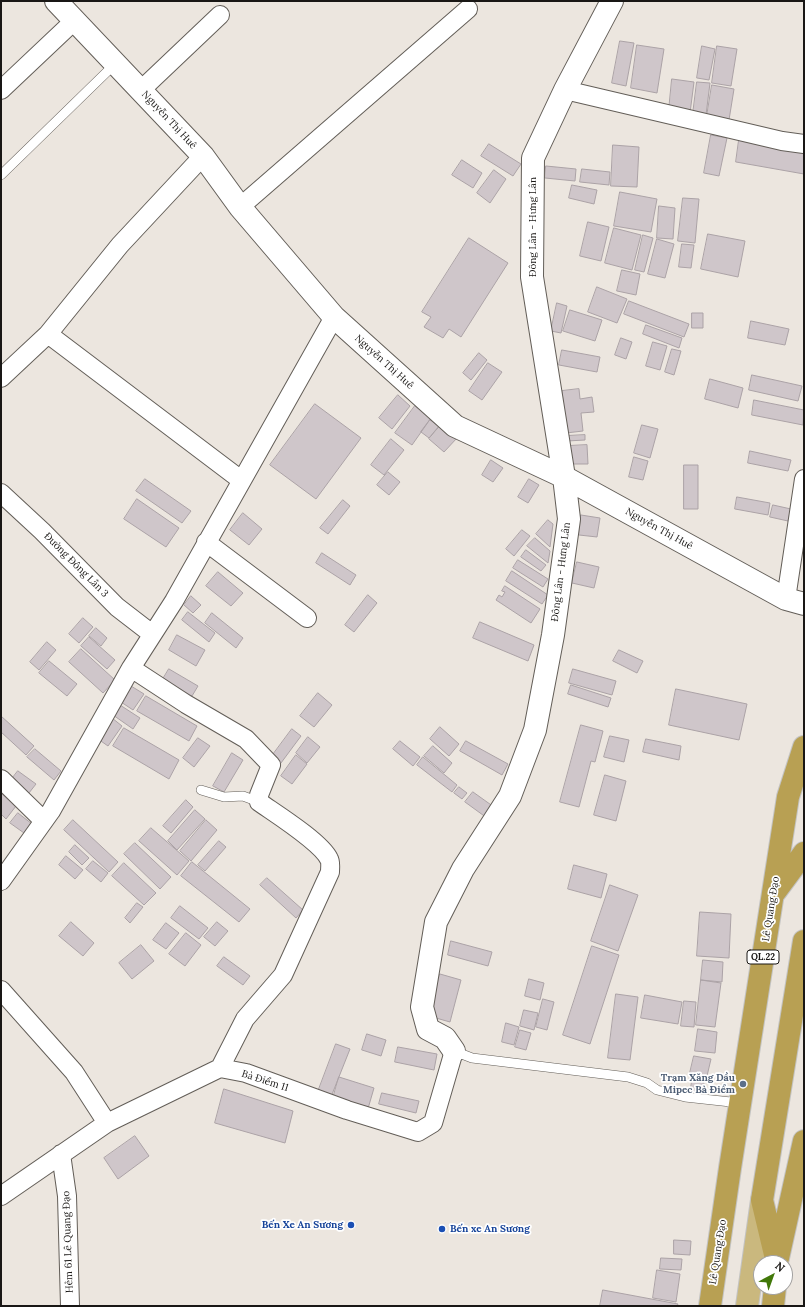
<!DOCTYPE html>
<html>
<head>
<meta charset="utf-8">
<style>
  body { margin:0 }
  #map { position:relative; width:805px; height:1307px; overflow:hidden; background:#ece6df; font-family:Lora,serif }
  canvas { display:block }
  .frame { position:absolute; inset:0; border:2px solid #191715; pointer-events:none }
  .north { position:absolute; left:753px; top:1255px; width:40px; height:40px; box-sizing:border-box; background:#fff; border:1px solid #a3a2a1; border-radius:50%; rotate:41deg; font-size:11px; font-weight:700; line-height:16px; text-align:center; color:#191715 }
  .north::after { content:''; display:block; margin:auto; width:14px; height:18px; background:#417809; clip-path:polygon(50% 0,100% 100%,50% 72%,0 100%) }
</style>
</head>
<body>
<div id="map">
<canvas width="805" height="1307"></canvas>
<div class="frame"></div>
<div class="north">N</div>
</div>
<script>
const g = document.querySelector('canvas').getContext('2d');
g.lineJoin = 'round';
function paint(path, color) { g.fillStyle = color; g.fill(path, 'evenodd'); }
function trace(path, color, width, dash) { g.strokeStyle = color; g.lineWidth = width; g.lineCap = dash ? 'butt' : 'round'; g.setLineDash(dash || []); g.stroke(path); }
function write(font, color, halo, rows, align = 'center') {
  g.font = font + ' Lora,serif'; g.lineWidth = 3.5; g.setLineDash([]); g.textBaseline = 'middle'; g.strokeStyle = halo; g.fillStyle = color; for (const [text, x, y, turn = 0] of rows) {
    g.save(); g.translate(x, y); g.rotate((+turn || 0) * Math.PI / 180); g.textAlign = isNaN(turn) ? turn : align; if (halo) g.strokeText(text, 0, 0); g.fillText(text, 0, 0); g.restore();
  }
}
const building = new Path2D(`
  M620,41L634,43L626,86L612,83Z
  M637,45L664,49L657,93L631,88Z
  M702,46L715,49L709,80L697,78Z
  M717,46L737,49L731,86L712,83Z
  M672,79L694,82L690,113L669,110Z
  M697,82L710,83L706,115L693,114Z
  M712,85L734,89L729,120L707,116Z
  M711,135L727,138L719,176L704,173Z
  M739,140L804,151V174L736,162Z
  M489,144L521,164L513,176L481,156Z
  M613,145L639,147L637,187L611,186Z
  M462,160L482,173L473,188L452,175Z
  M546,166L576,169L575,181L545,178Z
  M582,169L610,172L609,185L580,182Z
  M494,170L506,179L490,203L477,193Z
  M572,185L597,190L594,204L569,198Z
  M620,192L657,199L651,232L614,226Z
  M683,198L699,199L695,243L678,241Z
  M659,206L675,208L673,239L657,238Z
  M588,222L609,227L601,261L580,256Z
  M614,228L641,235L632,270L605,263Z
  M708,234L745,241L738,277L701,269Z
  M643,235L653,238L644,272L635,270Z
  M469,238L508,263L461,337L449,329L443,338L424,327L431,317L422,312Z
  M657,239L674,244L665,278L648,274Z
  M682,244L694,245L691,268L679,267Z
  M622,270L640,274L636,295L617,291Z
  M597,287L627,299L617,323L588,312Z
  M629,301L689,324L684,337L624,314Z
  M557,303L567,306L561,333L551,331Z
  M570,310L602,320L595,341L563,331Z
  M692,313H703V328H692Z
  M751,321L789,329L785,345L748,338Z
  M646,325L682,338L679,348L643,334Z
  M621,338L632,342L626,359L615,355Z
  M653,342L667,346L660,370L646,366Z
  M672,349L681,351L674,375L665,372Z
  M562,350L600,357L597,372L559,365Z
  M479,353L487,360L471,380L463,373Z
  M488,363L502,372L482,400L469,391Z
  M752,375L802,386L798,401L749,390Z
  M710,379L743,388L738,408L705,399Z
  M579,389L580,399L592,397L594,412L581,413L583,431L566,433L562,391Z
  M398,395L410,406L392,429L379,418Z
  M754,400L804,410L803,425L752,415Z
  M315,404L361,438L316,499L270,465Z
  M415,406L431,418L412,445L395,433Z
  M430,420L439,426L429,438L421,432Z
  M441,425L457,438L444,452L429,439Z
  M642,425L658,429L650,458L634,453Z
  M585,435V440L567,441L566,436Z
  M391,439L404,450L384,475L371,465Z
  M587,445L588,464H569L568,446Z
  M750,451L791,460L788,471L748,463Z
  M634,457L648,461L643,480L629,477Z
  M491,460L503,468L493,482L482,475Z
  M684,465H698V509H684Z
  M388,472L400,482L389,495L377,485Z
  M145,479L191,511L182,523L136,491Z
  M529,479L539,485L528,503L518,497Z
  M737,497L770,503L768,515L735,509Z
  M137,499L179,528L166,547L124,519Z
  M343,500L350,506L328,534L320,528Z
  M773,505L791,509L788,521L770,517Z
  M243,513L262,529L249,545L230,530Z
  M581,515L600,518L597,537L579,535Z
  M548,520L553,524L550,547L536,534Z
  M522,530L530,536L514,556L506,549Z
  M535,538L550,551L548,563L527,546Z
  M526,550L546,565L541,571L521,557Z
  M322,553L356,575L350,585L316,563Z
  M518,560L548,579L543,587L513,568Z
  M577,562L599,567L594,588L572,583Z
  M512,571L548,595L542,604L506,581Z
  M218,572L243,593L231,606L206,586Z
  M505,586L540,609L531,623L496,600L499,595L502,597L505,592L502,591Z
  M368,595L377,603L354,632L345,625Z
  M191,596L201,605L193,613L184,605Z
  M188,612L215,633L209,642L182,620Z
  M212,613L243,638L236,648L205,623Z
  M83,618L93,627L79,643L69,634Z
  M480,622L534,645L528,661L473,638Z
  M96,628L107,638L101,646L89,636Z
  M177,635L205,650L196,666L169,650Z
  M89,637L115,660L107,669L81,646Z
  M47,642L56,650L39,670L30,662Z
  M81,649L115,680L103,693L69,662Z
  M619,650L643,661L637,673L613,661Z
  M49,661L77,684L67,696L39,673Z
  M169,669L198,686L192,696L163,679Z
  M573,669L616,681L612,695L569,683Z
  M571,685L611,698L608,707L568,694Z
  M131,686L144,694L133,710L121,702Z
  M676,689L747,704L739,740L669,725Z
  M318,693L332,705L314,727L300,716Z
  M146,696L197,726L189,741L137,711Z
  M120,705L140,718L133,729L113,715Z
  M1,716L34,746L26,755L1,732Z
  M112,718L122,726L108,746L98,739Z
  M581,725L603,731L595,762L591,761L579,807L560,802Z
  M440,727L459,744L449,756L430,739Z
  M124,728L179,760L169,779L113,746Z
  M292,729L301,736L278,767L269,760Z
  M610,736L629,740L624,762L604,757Z
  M308,737L320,747L307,763L296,753Z
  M198,738L210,746L194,767L183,758Z
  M646,739L681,746L679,760L643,752Z
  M400,741L420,757L413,766L393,749Z
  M466,741L508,764L502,775L460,751Z
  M433,746L452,763L444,773L424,756Z
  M35,749L61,771L54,780L27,757Z
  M232,753L243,760L224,792L213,786Z
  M296,755L307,764L292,784L281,776Z
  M423,757L457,785L452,792L417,765Z
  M18,771L36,784L25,798L8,784Z
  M605,775L626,781L616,821L594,815Z
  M459,787L467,793L462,799L454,793Z
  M473,792L494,807L487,818L465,802Z
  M1,793L16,806L6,819L1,814Z
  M186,800L193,807L171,833L163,826Z
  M195,810L205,819L177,850L168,841Z
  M18,813L32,824L24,833L10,823Z
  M73,820L118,862L109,872L64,830Z
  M206,820L217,830L191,861L180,851Z
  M151,828L189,861L177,875L139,841Z
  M219,841L226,847L205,871L198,865Z
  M135,843L171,877L160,889L124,854Z
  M75,845L89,858L82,865L69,852Z
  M66,856L83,870L75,879L59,865Z
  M93,861L108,873L101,882L86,869Z
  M192,862L250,909L239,922L181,876Z
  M124,863L156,893L144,905L112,876Z
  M574,865L607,874L601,898L568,889Z
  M267,878L303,910L296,918L260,885Z
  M610,885L638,895L618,951L591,941Z
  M137,903L143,907L130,923L125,918Z
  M180,906L208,928L199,939L171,918Z
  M700,912L731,914L729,958L697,956Z
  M71,922L94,943L83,956L59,936Z
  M217,922L228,931L215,946L204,937Z
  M166,923L179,933L166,949L153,940Z
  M186,933L201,945L185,966L169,954Z
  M451,941L492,952L488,966L448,955Z
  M141,945L154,961L132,979L119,963Z
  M592,946L619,955L590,1044L563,1035Z
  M224,957L250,976L243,985L217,966Z
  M703,960L723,962L722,982L701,980Z
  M440,974L461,980L450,1022L429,1016Z
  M529,979L544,983L540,1000L525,996Z
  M701,980L721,983L715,1027L696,1025Z
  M616,994L638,997L630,1060L608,1058Z
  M645,995L682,1002L678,1024L641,1018Z
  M543,999L554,1002L547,1030L536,1027Z
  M684,1001L696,1002L694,1027L681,1026Z
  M524,1010L538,1013L534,1030L520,1026Z
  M506,1023L519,1027L514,1045L502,1042Z
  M698,1029L717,1032L715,1053L695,1051Z
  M520,1030L531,1033L526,1050L515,1047Z
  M367,1034L386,1040L381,1056L362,1050Z
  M336,1044L350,1049L329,1102L316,1097Z
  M398,1047L437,1054L434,1070L395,1062Z
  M694,1056L711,1059L707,1076L690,1073Z
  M339,1077L374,1088L367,1112L332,1102Z
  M692,1081L704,1083L702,1097L690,1095Z
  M224,1089L293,1111L285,1143L215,1123Z
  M382,1093L419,1101L416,1113L379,1104Z
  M135,1136L149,1156L118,1179L104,1158Z
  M674,1240L691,1241L690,1255L674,1254Z
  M661,1258L682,1259L681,1270L660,1269Z
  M657,1270L680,1274L676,1302L653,1298Z
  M603,1290L678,1304L677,1306H600Z`);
paint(building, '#cfc6ca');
trace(building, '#aba2a6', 1);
const service = new Path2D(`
  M1,175L116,63
  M201,790L224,797L243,796L259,802
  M454,1051L472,1058L628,1077L647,1083L657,1090L685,1097L740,1103`);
const minor = new Path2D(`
  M1,90L74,21
  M141,90L220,15
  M565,90L782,141L804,144
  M240,207L468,9
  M48,334L120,245L203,156
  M1,378L48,334L241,480
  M1,493L42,531L117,607L152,634
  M206,542L307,618
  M786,599L804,479
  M131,668L186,704L246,739L271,765L259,795V802C276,814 321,842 329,859C331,862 330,868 330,872L283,975L245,1019L220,1068
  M1,779L44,821
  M1,881L51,811L131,668L174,601L334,317
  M1,990L74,1072L107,1123
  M61,1154L67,1196L70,1306
  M1,1196L107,1123L220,1068L246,1073L347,1110L418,1132L433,1123L454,1051`);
const tertiary = new Path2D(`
  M56,1L203,156L240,207L334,317L455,426L564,477L786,599L804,604
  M454,1051L445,1038L428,1029L422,1007L436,922L463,869L510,796L535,730L553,635L569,519L564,477L532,277L533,158L565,90L612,1`);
const primary = new Path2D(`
  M747,1306L762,1200`);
const trunk = new Path2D(`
  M775,892L804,853
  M778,1258L804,1141
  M777,1263L762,1200L804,941
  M710,1306L730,1168L788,797L804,747
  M773,1306L775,1287`);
trace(service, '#635e58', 10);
trace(minor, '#635e58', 20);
trace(tertiary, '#635e58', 24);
trace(primary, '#c3c3c2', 24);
trace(trunk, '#c3c3c2', 24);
trace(service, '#fff', 9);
trace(minor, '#fff', 18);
trace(tertiary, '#fff', 22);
trace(primary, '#cab87e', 22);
trace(trunk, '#b8a053', 22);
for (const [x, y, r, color] of [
  [743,1084,4,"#5c6f8a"],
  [351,1225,4,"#1a4fb4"],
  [442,1229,4,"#1a4fb4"]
]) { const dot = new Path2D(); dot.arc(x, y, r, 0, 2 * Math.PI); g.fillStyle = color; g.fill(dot); trace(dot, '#fff', 1.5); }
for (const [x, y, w] of [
  [763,957,32]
]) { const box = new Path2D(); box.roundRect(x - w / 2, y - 7, w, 14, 3); g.fillStyle = '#fff'; g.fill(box); trace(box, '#191715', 1); }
write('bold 9px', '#191715', null, [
  ["QL.22",763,957]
]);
write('10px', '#191715', '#fff', [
  ["Nguyễn Thị Huê",169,120,47],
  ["Đông Lân - Hưng Lân",533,227,-90],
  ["Nguyễn Thị Huê",384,362,42],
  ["Nguyễn Thị Huê",659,529,29],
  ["Đường Đông Lân 3",76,565,45],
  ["Đông Lân - Hưng Lân",561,572,-83],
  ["Lê Quang Đạo",771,909,-81],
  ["Bà Điểm 11",265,1081,18],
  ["Hẻm 61 Lê Quang Đạo",68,1242,-92],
  ["Lê Quang Đạo",718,1252,-81]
]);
write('bold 10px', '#4e5e75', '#fff', [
  ["Trạm Xăng Dầu",735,1078],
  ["Mipec Bà Điểm",735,1090]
], 'right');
write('bold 10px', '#164399', '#fff', [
  ["Bến Xe An Sương",343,1225],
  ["Bến xe An Sương",450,1229,"left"]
], 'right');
</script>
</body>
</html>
